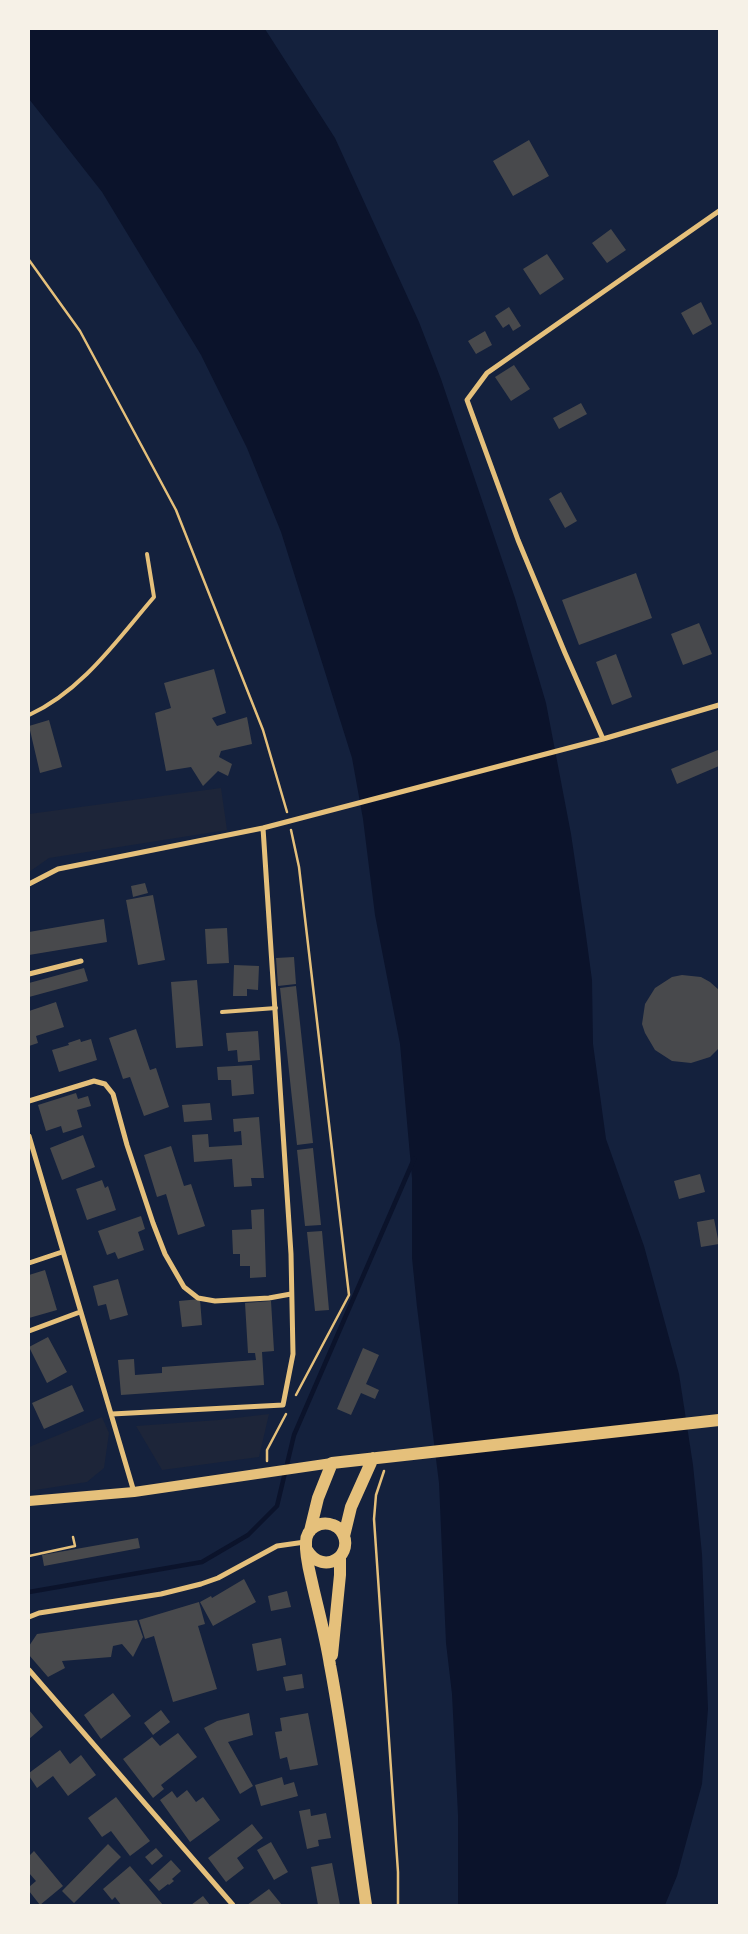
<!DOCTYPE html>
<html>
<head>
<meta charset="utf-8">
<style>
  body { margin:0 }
  #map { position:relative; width:748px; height:1934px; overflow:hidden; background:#14213d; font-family:"DM Sans",sans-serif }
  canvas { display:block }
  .frame { position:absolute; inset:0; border:30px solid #f6f1e7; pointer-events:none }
</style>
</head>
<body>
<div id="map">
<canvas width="748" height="1934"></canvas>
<div class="frame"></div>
</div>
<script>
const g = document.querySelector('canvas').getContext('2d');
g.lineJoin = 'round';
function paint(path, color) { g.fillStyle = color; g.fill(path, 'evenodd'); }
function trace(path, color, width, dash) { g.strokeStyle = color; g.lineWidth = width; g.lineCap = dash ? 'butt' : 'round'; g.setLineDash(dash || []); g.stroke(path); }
paint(new Path2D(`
  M221,788L227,830L49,858L29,872V814Z
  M269,1414L259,1457L162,1470L136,1426L218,1420Z
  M102,1417L109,1433L104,1468L87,1482L29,1491V1447Z`), '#1d2539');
paint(new Path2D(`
  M29,29H265L335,138L419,322L441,379L515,598L546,703L571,834L585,928L592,980L593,1044L606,1139L644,1246L679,1374L693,1465L702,1554L708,1709L702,1784L677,1876L665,1905H458V1815L452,1694L446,1643L439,1483L417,1307L412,1258V1178L400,1044L375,915L363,819L352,758L281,532L247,448L201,355L102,192L29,99Z`), '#0b132b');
trace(new Path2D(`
  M29,1592L202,1562L248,1535L277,1506L294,1435L414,1159`), '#0b132b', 4.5);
paint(new Path2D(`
  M529,140L549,176L513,196L493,161Z
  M611,229L626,250L607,263L592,243Z
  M547,254L564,279L540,295L523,269Z
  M701,302L712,324L693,335L681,313Z
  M509,307L521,326L513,331L509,324L503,328L495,316Z
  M485,331L492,345L476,354L468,341Z
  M514,365L530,389L511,401L495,377Z
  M581,403L587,414L559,429L553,418Z
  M561,492L577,521L565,528L549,499Z
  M636,573L652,618L579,645L562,600Z
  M699,623L712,654L683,665L671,634Z
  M616,654L632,697L612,705L596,662Z
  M214,669L226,713L212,718L217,726L247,717L252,744L221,751L219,757L232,764L228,776L218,771L203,786L191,767L166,771L155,713L171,708L164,683Z
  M49,720L62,767L40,773L29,726Z
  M718,750L719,766L677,784L671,769Z
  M145,883L148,893L133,897L131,886Z
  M153,895L165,960L138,965L126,900Z
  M104,919L107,942L29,955V932Z
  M227,928L229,963L207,964L205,929Z
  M294,957L296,984L278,986L276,958Z
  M234,965L259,966L258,990L247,989V996H233Z
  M84,968L88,981L29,997V983Z
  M682,975L701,977L710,982L719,990V1048L710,1057L691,1063L672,1061L655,1050L645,1033L642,1024L645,1004L655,988L672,977Z
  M197,980L203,1046L176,1048L171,982Z
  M296,986L313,1143L297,1145L280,988Z
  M56,1002L64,1027L36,1036L38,1043L29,1046V1011Z
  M136,1029L150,1070L156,1068L169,1107L144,1116L130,1077L123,1079L109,1038Z
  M258,1031L260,1060L238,1062L237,1050L228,1051L226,1033Z
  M80,1039L81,1042L91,1039L97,1060L59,1072L52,1050L69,1045L68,1043Z
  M252,1065L254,1094L232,1096L231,1080H218L217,1067Z
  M76,1093L78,1099L88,1096L91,1106L77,1110L82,1127L63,1133L61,1126L46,1131L38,1105Z
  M210,1103L212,1120L184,1122L182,1105Z
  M259,1117L264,1178H251L252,1186L234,1187L232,1159L194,1162L192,1135L208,1134L209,1147L242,1145L241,1131L234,1132L233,1119Z
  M83,1135L95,1167L62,1180L50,1148Z
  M171,1146L184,1186L191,1184L205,1226L178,1235L166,1194L157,1197L144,1155Z
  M313,1148L321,1225L305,1226L297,1150Z
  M700,1174L705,1192L679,1199L674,1181Z
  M102,1180L105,1188L108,1186L116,1210L87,1220L76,1189Z
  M264,1209L266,1277L250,1278V1266H240V1254H233L232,1230L252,1229L251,1210Z
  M141,1216L145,1229L138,1232L144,1250L118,1259L115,1252L107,1255L98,1231Z
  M714,1219L719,1244L701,1247L697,1222Z
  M322,1231L329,1310L315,1311L307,1232Z
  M45,1270L57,1310L29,1318V1275Z
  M118,1279L128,1315L110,1320L106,1304L98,1306L93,1286Z
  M200,1299L202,1325L182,1327L179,1301Z
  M271,1301L274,1351L262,1352L264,1385L121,1395L118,1360L134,1359L135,1375L162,1373V1367L256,1360L255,1353H248L245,1303Z
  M48,1337L67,1372L47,1383L29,1347Z
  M363,1348L379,1355L366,1384L379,1390L375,1399L361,1393L351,1415L337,1409Z
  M72,1385L84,1411L44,1429L32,1403Z
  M138,1538L140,1548L44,1566L42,1555Z
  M244,1579L256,1602L213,1626L200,1602L211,1596L212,1598Z
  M287,1591L291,1607L271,1611L268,1596Z
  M199,1602L205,1624L198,1626L217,1689L173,1702L154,1636L145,1639L139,1620Z
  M137,1620L143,1637L133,1657L122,1644L113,1646L111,1657L62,1661L65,1668L48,1677L29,1655V1646L37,1634Z
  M281,1638L286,1665L257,1671L252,1644Z
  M302,1674L304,1688L286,1691L283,1677Z
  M113,1693L131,1716L101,1739L84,1715Z
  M29,1710L43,1727L29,1739Z
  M161,1710L170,1722L153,1735L144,1723Z
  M249,1713L253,1735L228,1742L253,1786L240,1794L204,1728L217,1721Z
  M308,1713L318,1765L290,1770L287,1757L280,1759L275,1732L282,1731L280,1718Z
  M178,1733L197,1757L161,1785L164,1789L153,1798L123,1759L152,1737L160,1746Z
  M60,1750L70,1764L81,1755L96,1775L68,1796L53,1776L37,1788L29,1776V1773Z
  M282,1777L284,1785L294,1782L298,1796L261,1806L255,1785Z
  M187,1790L196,1802L203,1797L220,1820L190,1842L160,1800L172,1791L177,1798Z
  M116,1797L150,1841L130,1856L111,1831L102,1837L88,1818Z
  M310,1809L311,1816L326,1813L331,1838L318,1840L319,1846L307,1849L299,1811Z
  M252,1824L263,1838L237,1858L244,1868L226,1882L208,1858Z
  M271,1842L288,1872L274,1880L257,1850Z
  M108,1844L121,1857L74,1903L62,1891Z
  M156,1848L163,1856L152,1865L145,1857Z
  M34,1851L63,1886L40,1905L29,1891V1887L36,1881L29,1873V1856Z
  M171,1860L181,1871L172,1879L174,1881L169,1885L168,1884L159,1891L149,1880Z
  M332,1863L340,1905H318L311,1867Z
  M130,1866L148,1887L163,1905H121L115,1897L112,1900L103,1889Z
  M269,1889L282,1905H247Z
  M203,1896L210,1905H191Z`), '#48494c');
trace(new Path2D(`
  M29,260L80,331L176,510L263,730L287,812
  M291,830L299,867L349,1295L296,1395
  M267,1461V1450L286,1414
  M384,1471L376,1495L374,1519L398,1872V1905
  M29,1556L75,1546L73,1537`), '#e5c07b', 2.5);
trace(new Path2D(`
  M29,715C82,691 117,640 154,597L147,554
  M222,1012L276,1008`), '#e5c07b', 4);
trace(new Path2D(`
  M603,739L565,653L518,540L467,400L487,373L719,211
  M29,884L58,869L263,828L603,739L719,705
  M29,974L81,961
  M29,1101L94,1081L105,1084L113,1094L127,1145L153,1223L165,1254L184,1287L198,1298L215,1301L269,1298L291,1294
  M29,1136L134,1492
  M29,1263L62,1252
  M29,1331L80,1312
  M112,1414L283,1405L293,1354L291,1254L263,828
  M29,1617L39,1613L161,1594L201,1584L218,1578L277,1546L305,1542
  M29,1670L233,1905`), '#e5c07b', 5);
trace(new Path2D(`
  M29,1501L134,1492L332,1463`), '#e5c07b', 10);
trace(new Path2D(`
  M310,1531L318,1498L332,1463L719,1420
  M344,1536L351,1507L373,1458
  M307,1550C324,1578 357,1553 341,1531C339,1528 336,1526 333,1525C320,1520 306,1529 306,1542C305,1557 310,1573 313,1587C319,1613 326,1639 330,1665C345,1744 354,1825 366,1905
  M332,1655L340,1575V1557`), '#e5c07b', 12);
</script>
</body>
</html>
